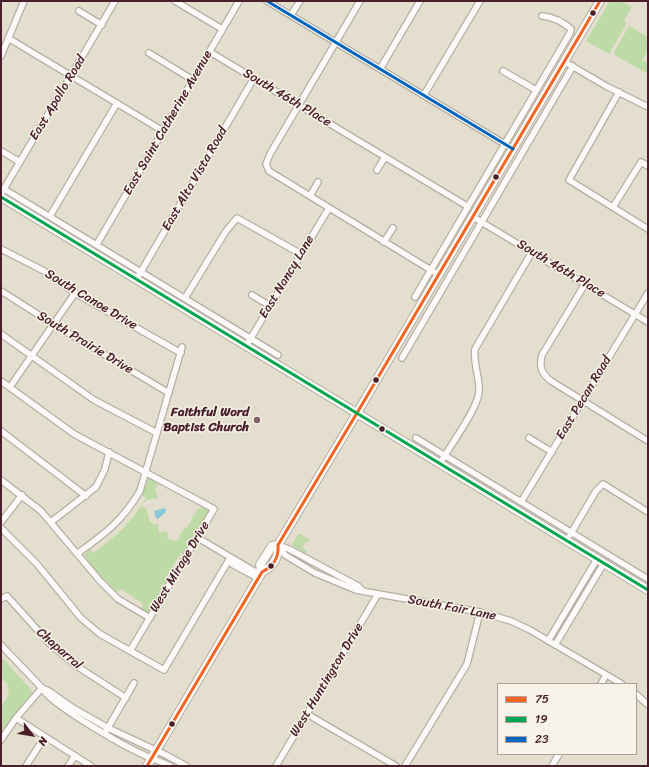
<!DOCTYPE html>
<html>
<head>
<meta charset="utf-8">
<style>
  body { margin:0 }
  #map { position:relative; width:649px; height:767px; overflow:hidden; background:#e3decd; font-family:Sriracha,sans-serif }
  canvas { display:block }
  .frame { position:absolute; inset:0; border:2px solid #4a1f2b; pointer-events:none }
  .legend { position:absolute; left:497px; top:683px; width:140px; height:72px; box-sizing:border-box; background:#f7f3e8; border:1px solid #b29e9c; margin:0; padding:5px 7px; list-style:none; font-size:12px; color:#4a1f2b }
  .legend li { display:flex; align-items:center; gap:8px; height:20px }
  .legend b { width:20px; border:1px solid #b29e9c }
  .north { position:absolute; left:12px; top:715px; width:40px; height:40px; -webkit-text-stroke:3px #f7f3e8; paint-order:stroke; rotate:121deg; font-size:11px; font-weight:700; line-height:16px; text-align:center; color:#4a1f2b }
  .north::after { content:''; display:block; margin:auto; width:14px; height:18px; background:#4a1f2b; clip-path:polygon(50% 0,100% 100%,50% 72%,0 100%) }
</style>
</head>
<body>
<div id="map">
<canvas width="649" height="767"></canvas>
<div class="frame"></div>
<ul class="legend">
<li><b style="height:5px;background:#f26522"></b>75</li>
<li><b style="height:5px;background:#00a651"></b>19</li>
<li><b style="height:5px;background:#0065bd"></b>23</li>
</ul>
<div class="north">N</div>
</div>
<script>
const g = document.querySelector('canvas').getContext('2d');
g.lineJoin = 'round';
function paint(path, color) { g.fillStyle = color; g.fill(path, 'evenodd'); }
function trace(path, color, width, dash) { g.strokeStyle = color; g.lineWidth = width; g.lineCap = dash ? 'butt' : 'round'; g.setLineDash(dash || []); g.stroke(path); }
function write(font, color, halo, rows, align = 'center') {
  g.font = font + ' Sriracha,sans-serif'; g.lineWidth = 3; g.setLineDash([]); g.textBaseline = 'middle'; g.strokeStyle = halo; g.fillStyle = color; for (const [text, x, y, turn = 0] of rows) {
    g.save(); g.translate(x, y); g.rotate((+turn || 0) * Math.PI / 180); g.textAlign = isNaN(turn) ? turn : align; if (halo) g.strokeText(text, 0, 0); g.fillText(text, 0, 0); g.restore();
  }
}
paint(new Path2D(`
  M610,1H622L632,7L624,20L627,23L609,54L586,41Z
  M629,26L648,37V50L642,60L648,63V74L613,54Z
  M149,475L159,481L155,490L158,498L146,500L141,507L146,508L150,522H152L153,525L158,524L159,533L164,531L168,533L167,538L174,541H177L185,527L187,528L198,508L200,509L203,505L209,511L184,554L181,553L166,577L170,580L150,612L148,613L141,609L143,604L121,589L117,592L93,568L85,555L90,549L93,553C118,535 130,524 146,498L142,495Z
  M299,533L310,540L308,542L306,541L302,548L307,551L306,554L292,545Z
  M1,657L33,692L1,732V707L10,693L7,692L9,689L7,687L8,685L2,678L3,676L1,674L3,669L1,668Z`), '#bedaa7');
paint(new Path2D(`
  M165,508L166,512L158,519L156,518L154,511Z`), '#88c8da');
const street = new Path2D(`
  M175,1L222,29
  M267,1L508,146
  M360,1L270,154L266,164L269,171L439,275
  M79,11L102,25
  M291,15L300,1
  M8,38L163,131
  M210,52L467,206
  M149,53L193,80
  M1,56L24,1
  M565,62L606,86L648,107
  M380,69L420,1
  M503,71L536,90
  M619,92L569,180L648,229
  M424,95L480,1
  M1,151L20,162
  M377,170L385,157
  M4,189L278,355
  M2,192L115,1
  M310,196L318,182
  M613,207L641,162L648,166
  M50,216L117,103
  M473,217L648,322
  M384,242L393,228
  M97,244L239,1
  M1,249L44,271L75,293L181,353
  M139,275L254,78
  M585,284L542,355C539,367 541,373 551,381L648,441
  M1,291L53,324L169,393
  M252,295L270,306
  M415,297L570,33L571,29C563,22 552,17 542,16
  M185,298L226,231L237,218L301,254
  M1,334L94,400L157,433
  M246,346L329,208
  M402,358L573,66
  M1,381L74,434L214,509L130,651
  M10,387L75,293
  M1,431L86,496
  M416,438L648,579
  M529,438L552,452
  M440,463C449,448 478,408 479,392C480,377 473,364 475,349L532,252
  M1,480L41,511L100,581L118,599L150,618
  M521,502L648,293
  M1,522L22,495
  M51,522L96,487L105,469L109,452
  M1,528L37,564L81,618L100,634L164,670L230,558
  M570,535L596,491L603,484L648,512
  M198,538L254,571L262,572
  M278,545L285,555L315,573L356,590L480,612L511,621L530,630L622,684
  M278,545L289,549L358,586L362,590
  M78,553C105,534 123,520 140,491L182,347
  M230,558L232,564L258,578
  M1,599L7,596L50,644L75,665L126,698
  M548,641L597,559
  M1,645L42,688C48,703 124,746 142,754C151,759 161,761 170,766
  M555,645L604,563
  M601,684L606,675
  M42,688L49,691L73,708L108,728L166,755L186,766
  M636,694L648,705
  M307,714L396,766
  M16,718L91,766
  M106,731L134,683
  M1,740L16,718L42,688
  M26,766L44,738
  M68,766L75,756
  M276,766L378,594
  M405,766L467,664L480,612
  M552,766L559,754`);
const secondary = new Path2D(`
  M1,197L648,590
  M262,572L260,565L272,546L278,545
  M147,766L262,572C274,566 279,558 278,545L357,413L600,1`);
trace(street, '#b5aea4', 8);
trace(secondary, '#b5aea4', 10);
trace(street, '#fbfaf8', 5.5);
trace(secondary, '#fbfaf8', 8);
trace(new Path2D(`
  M147,766L262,572C274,566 279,558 278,545L357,413L600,1`), '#f26522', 3);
trace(new Path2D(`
  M1,197L648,590`), '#00a651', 3);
trace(new Path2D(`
  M267,1L513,149`), '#0065bd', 3);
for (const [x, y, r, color] of [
  [593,13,3.5,"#4a1f2b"],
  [496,177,3.5,"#4a1f2b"],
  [376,380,3.5,"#4a1f2b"],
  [257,420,4,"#806264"],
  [382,429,3.5,"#4a1f2b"],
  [271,566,3.5,"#4a1f2b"],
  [172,724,3.5,"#4a1f2b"]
]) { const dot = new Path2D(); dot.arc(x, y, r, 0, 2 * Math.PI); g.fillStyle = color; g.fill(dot); trace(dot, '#f7f3e8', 1.5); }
write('13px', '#4a1f2b', '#f7f3e8', [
  ["East Apollo Road",58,98,-59],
  ["South 46th Place",287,98,31],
  ["East Saint Catherine Avenue",168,123,-60],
  ["East Alta Vista Road",195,179,-60],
  ["South 46th Place",561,269,31],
  ["East Nancy Lane",287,277,-59],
  ["South Canoe Drive",91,300,31],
  ["South Prairie Drive",85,343,31],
  ["East Pecan Road",584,398,-59],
  ["West Mirage Drive",180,567,-59],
  ["South Fair Lane",452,608,11],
  ["Chaparral",59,649,41],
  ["West Huntington Drive",327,680,-59]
]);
write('bold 13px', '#4a1f2b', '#f7f3e8', [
  ["Faithful Word",249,413],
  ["Baptist Church",249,428]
], 'right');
</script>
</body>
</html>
